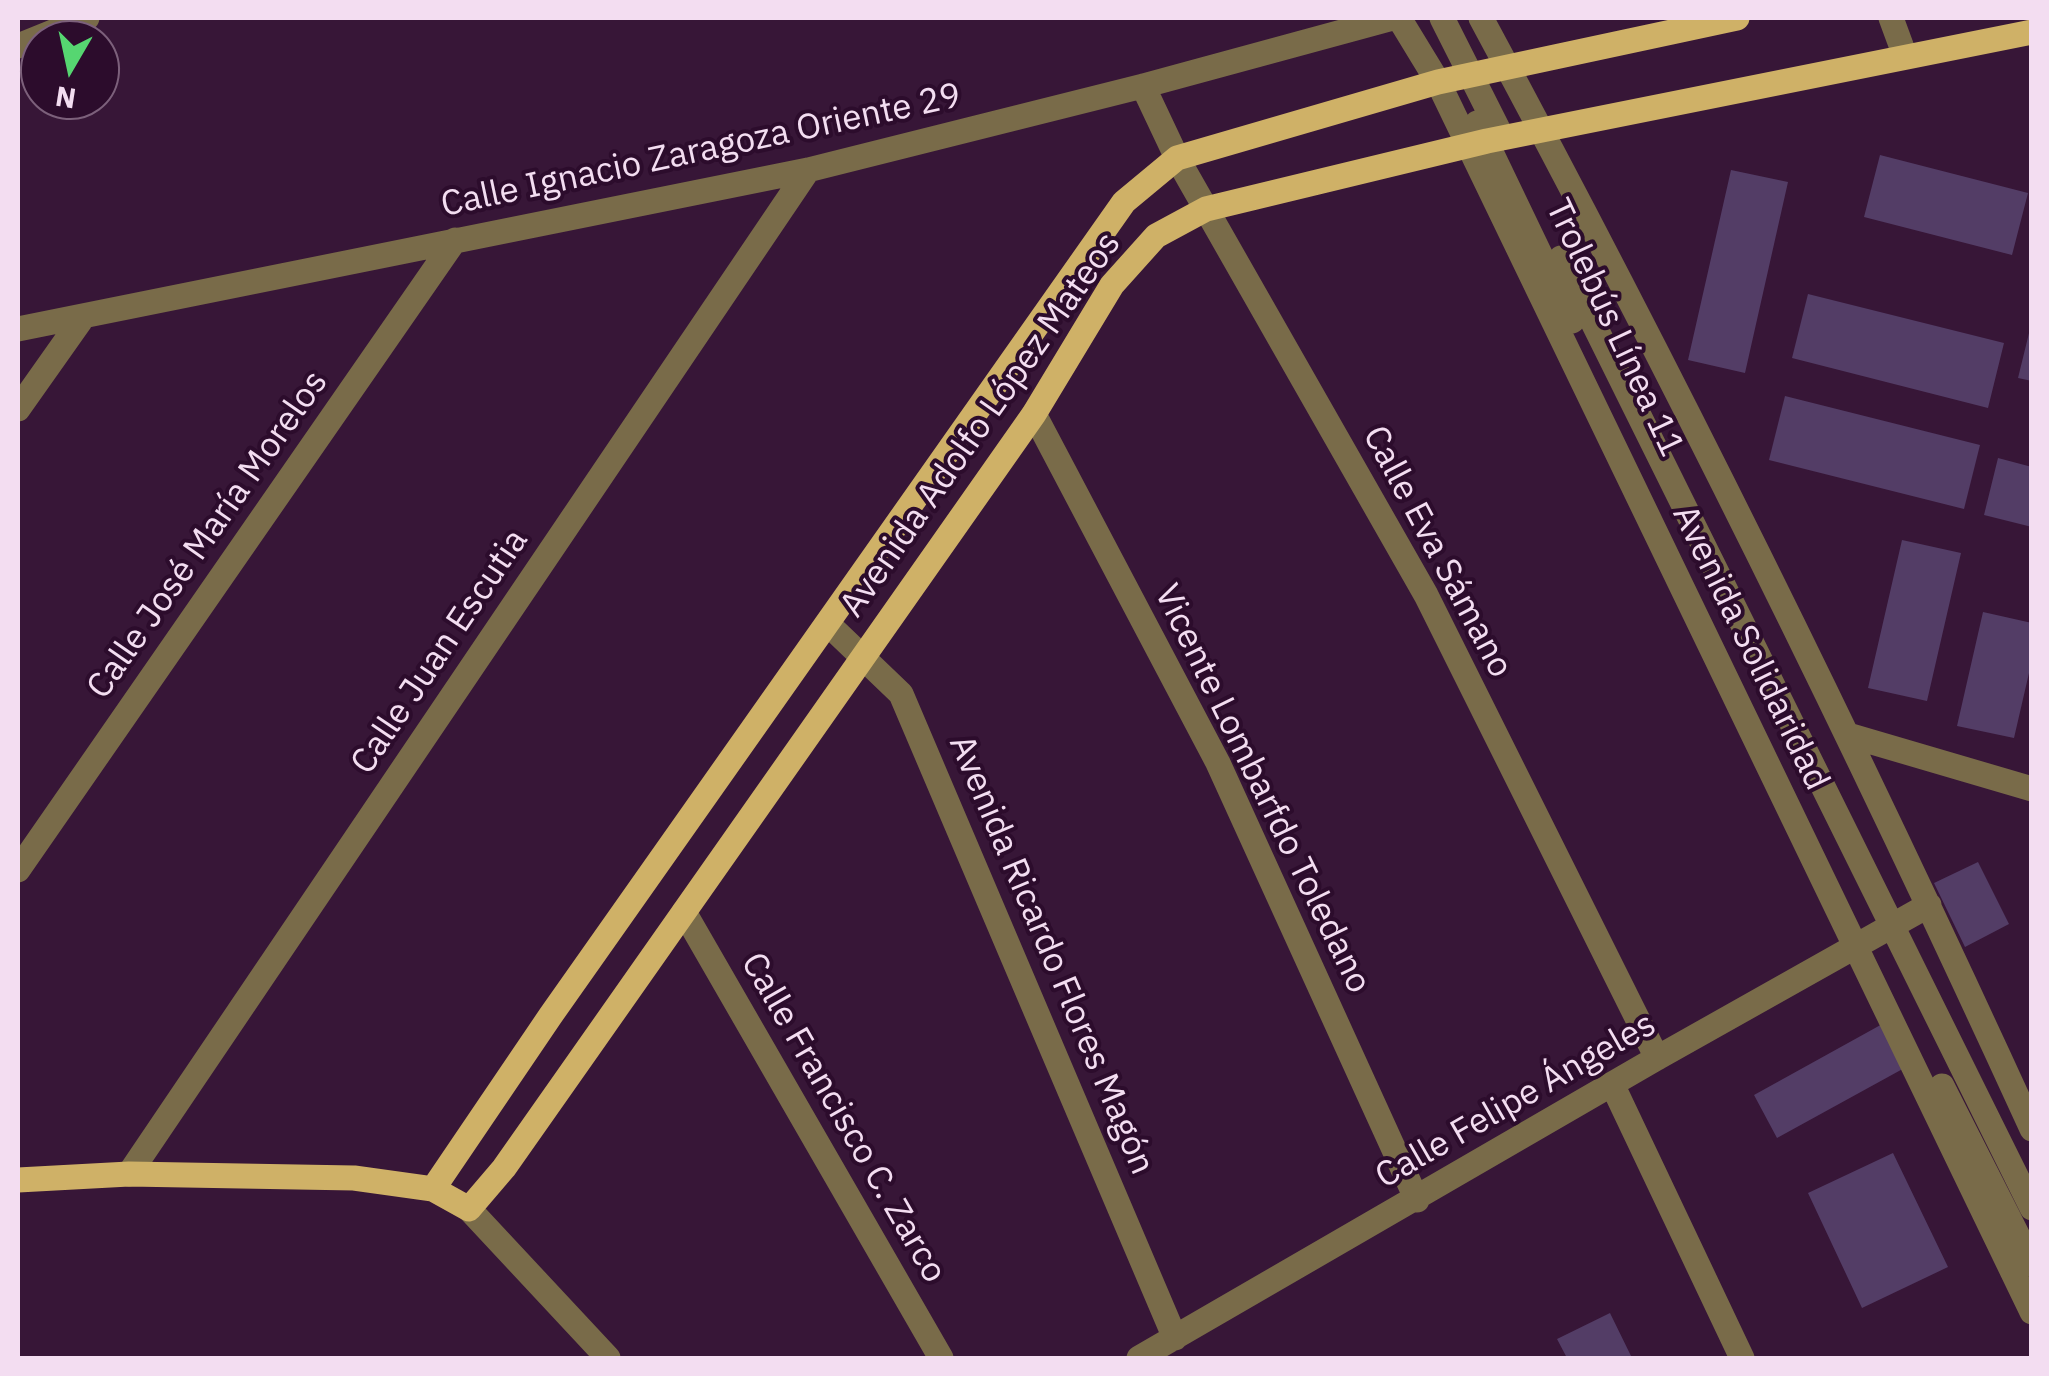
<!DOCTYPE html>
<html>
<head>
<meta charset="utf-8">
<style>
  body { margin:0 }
  #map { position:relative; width:2049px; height:1376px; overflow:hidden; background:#371637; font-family:"IBM Plex Sans",sans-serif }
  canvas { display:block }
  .frame { position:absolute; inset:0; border:20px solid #f3ddf1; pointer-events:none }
  .north { position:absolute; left:20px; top:20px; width:100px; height:100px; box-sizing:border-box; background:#2c0c2c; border:2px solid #7c607b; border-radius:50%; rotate:189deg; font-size:28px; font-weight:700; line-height:40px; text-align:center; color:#f3ddf1 }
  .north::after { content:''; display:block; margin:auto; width:35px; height:45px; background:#56d671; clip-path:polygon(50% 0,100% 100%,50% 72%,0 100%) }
</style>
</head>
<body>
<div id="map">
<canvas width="2049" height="1376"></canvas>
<div class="frame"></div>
<div class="north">N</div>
</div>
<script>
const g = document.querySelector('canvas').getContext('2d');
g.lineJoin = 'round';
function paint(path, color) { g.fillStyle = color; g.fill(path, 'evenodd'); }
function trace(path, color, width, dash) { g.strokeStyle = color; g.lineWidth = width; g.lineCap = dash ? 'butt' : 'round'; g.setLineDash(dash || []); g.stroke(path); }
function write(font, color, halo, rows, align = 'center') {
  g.font = font + ' "IBM Plex Sans",sans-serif'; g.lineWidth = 8; g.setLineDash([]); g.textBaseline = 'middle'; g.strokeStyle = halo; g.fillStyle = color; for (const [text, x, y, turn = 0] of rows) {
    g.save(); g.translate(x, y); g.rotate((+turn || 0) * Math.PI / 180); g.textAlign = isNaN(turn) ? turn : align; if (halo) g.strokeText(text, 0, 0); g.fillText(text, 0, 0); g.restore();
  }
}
paint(new Path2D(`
  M1880,155L2028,193L2012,255L1864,217Z
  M1731,170L1788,182L1745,373L1688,360Z
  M1808,294L2004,343L1988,408L1792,358Z
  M2030,329H2032V381L2018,378Z
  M1785,396L1980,445L1964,509L1769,460Z
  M1998,458L2032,467V527L1984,515Z
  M1902,540L1961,553L1927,701L1868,688Z
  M1983,612L2032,623V660L2014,738L1957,726Z
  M1978,862L2009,924L1965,947L1934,883Z
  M1895,1017L1919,1060L1777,1138L1754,1095Z
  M1893,1153L1948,1267L1862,1308L1808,1193Z
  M1610,1313L1632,1358H1567L1557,1339Z`), '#533d66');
trace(new Path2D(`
  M1399,18L1438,82L2032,1312
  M1442,18L1502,137
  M1481,18C1677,381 1860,753 2032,1129
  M1891,18L1905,56
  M18,46L87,18
  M1143,86L1177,158L1426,595L1657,1058
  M1477,123L1572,321
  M1561,258L2032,1208
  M18,329L808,170L1143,86L1393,18
  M18,409L83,317
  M1034,414L1218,763L1417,1200
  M828,624L901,694L1175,1338
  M1848,735L2032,789
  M18,870L455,240
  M684,912L941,1358
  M1612,1084L1742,1358
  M1942,1086L2032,1264
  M129,1174L808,170
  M469,1209L608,1358
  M1139,1358L1657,1058L1929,905`), '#796b49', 25);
trace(new Path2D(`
  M18,1180L129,1174L354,1178L433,1189L469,1209L504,1168L1034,414L1112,285L1156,236L1206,209L1487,141L2032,32
  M433,1189L551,1015L1124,202L1177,158L1438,82L1737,18`), '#cfb167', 25);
write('35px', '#f3ddf1', '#2c0c2c', [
  ["Calle Ignacio Zaragoza Oriente 29",701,151,-12],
  ["Trolebús Línea 11",1614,328,65],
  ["Avenida Adolfo López Mateos",981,425,-55],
  ["Calle José María Morelos",208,535,-55],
  ["Calle Eva Sámano",1437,552,62],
  ["Avenida Solidaridad",1750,648,64],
  ["Calle Juan Escutia",440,652,-56],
  ["Vicente Lombarfdo Toledano",1262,789,64],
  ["Avenida Ricardo Flores Magón",1051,955,67],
  ["Calle Felipe Ángeles",1516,1101,-30],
  ["Calle Francisco C. Zarco",843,1118,60]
]);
</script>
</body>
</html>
